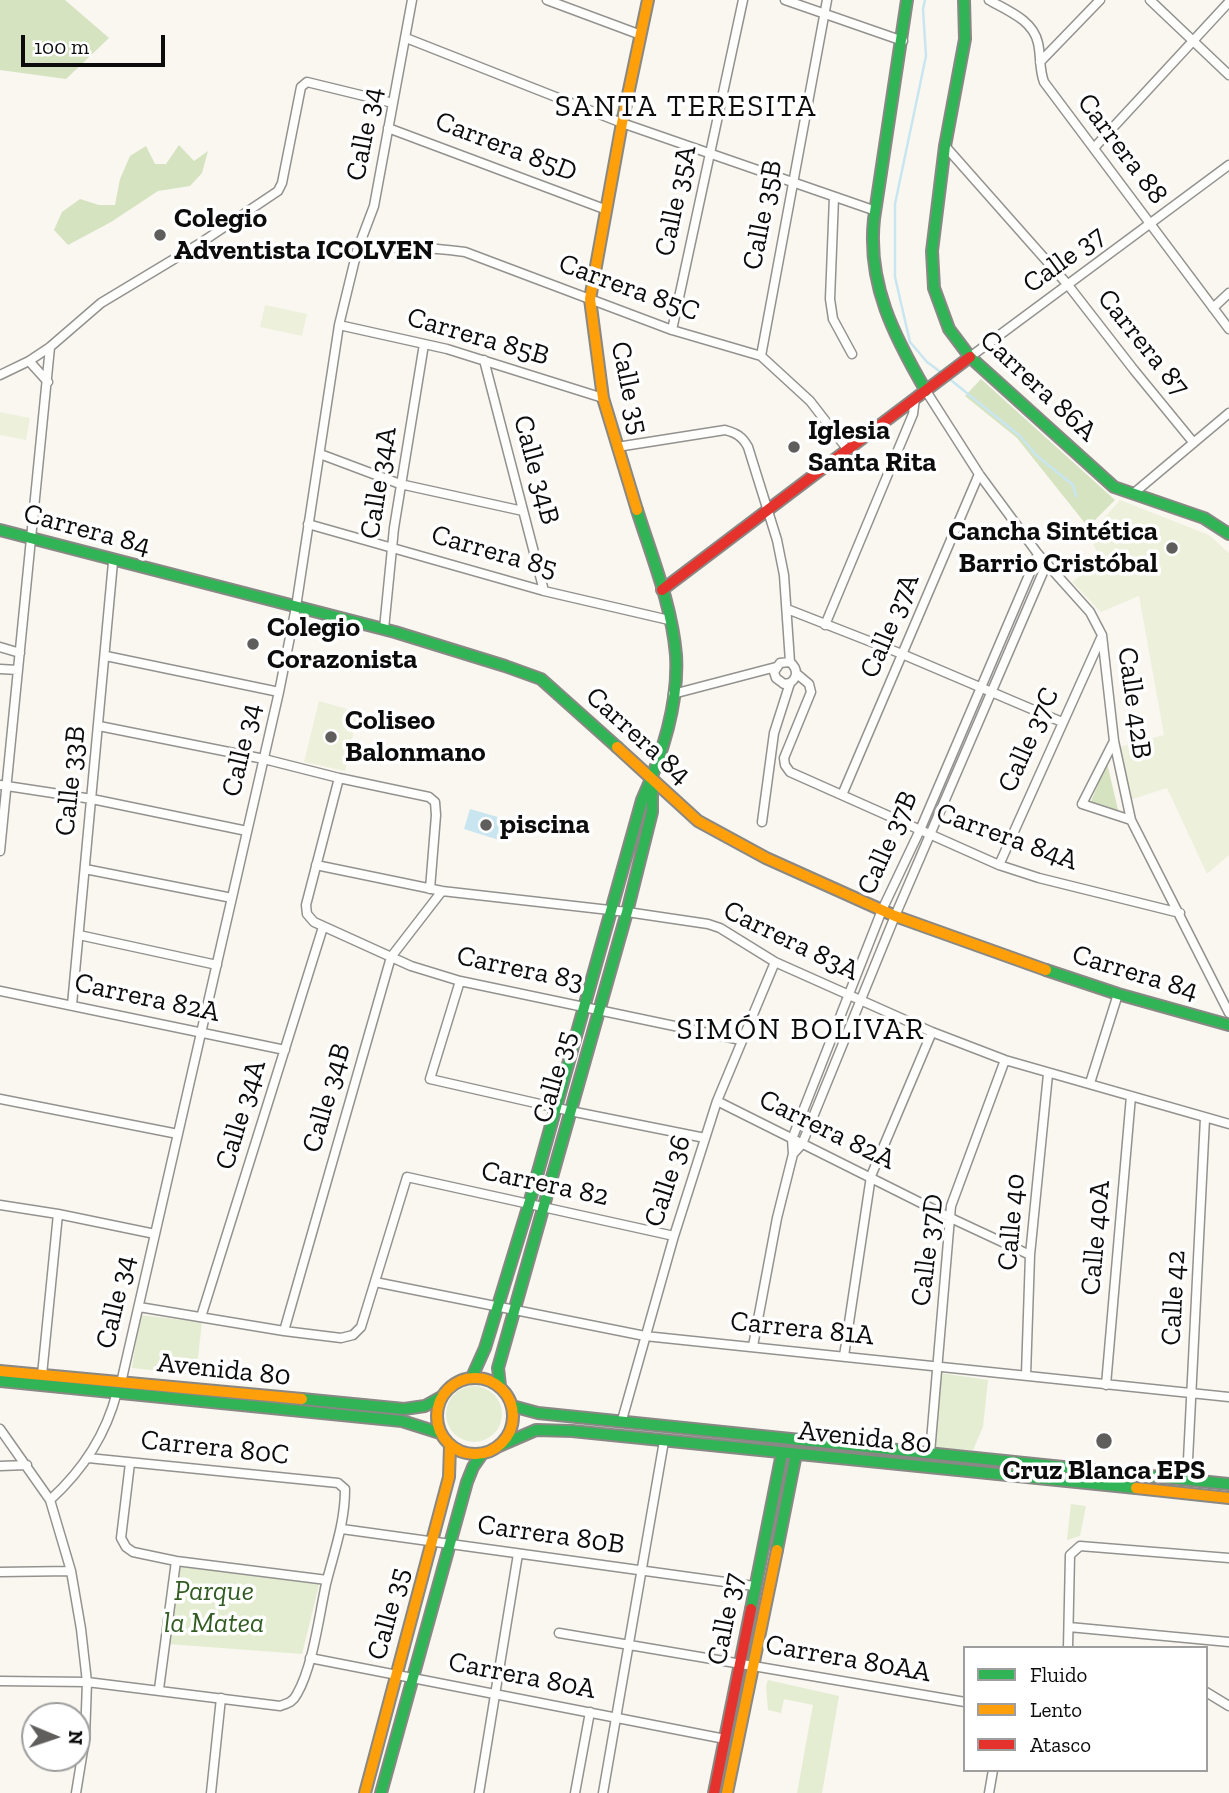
<!DOCTYPE html>
<html>
<head>
<meta charset="utf-8">
<style>
  body { margin:0 }
  #map { position:relative; width:1229px; height:1793px; overflow:hidden; background:#f9f7f0; font-family:"Zilla Slab",serif }
  canvas { display:block }
  .legend { position:absolute; left:963px; top:1646px; width:245px; height:126px; box-sizing:border-box; background:#fff; border:2px solid #9e9e9e; margin:0; padding:9px 12px; list-style:none; font-size:21px; color:#0c0c0c }
  .legend li { display:flex; align-items:center; gap:14px; height:35px }
  .legend b { width:35px; border:2px solid #9e9e9e }
  .north { position:absolute; left:21px; top:1702px; width:70px; height:70px; box-sizing:border-box; background:#fff; border:2px solid #9e9e9e; border-radius:50%; rotate:92deg; font-size:19px; font-weight:700; line-height:28px; text-align:center; color:#0c0c0c }
  .north::after { content:''; display:block; margin:auto; width:24px; height:32px; background:#5f5e5c; clip-path:polygon(50% 0,100% 100%,50% 72%,0 100%) }
  .scale { position:absolute; left:21px; top:35px; width:144px; height:32px; box-sizing:border-box; border:4px solid #0c0c0c; border-top:0; padding-left:9px; font-size:21px; line-height:24px; white-space:nowrap; color:#0c0c0c; -webkit-text-stroke:5px #fff; paint-order:stroke }
</style>
</head>
<body>
<div id="map">
<canvas width="1229" height="1793"></canvas>
<ul class="legend">
<li><b style="height:9px;background:#30b455"></b>Fluido</li>
<li><b style="height:9px;background:#ff9f0a"></b>Lento</li>
<li><b style="height:9px;background:#e5322d"></b>Atasco</li>
</ul>
<div class="north">N</div>
<div class="scale">100 m</div>
</div>
<script>
const g = document.querySelector('canvas').getContext('2d');
g.lineJoin = 'round';
function paint(path, color) { g.fillStyle = color; g.fill(path, 'evenodd'); }
function trace(path, color, width, dash) { g.strokeStyle = color; g.lineWidth = width; g.lineCap = dash ? 'butt' : 'round'; g.setLineDash(dash || []); g.stroke(path); }
function write(font, color, halo, rows, align = 'center') {
  g.font = font + ' "Zilla Slab",serif'; g.lineWidth = 7; g.setLineDash([]); g.textBaseline = 'middle'; g.strokeStyle = halo; g.fillStyle = color; for (const [text, x, y, turn = 0] of rows) {
    g.save(); g.translate(x, y); g.rotate((+turn || 0) * Math.PI / 180); g.textAlign = isNaN(turn) ? turn : align; if (halo) g.strokeText(text, 0, 0); g.fillText(text, 0, 0); g.restore();
  }
}
paint(new Path2D(`
  M140,1315L202,1322L196,1375L132,1368Z
  M940,1373L988,1380L983,1427L973,1450L934,1448Z
  M446 1414a28 28 0 1 1 56 0a28 28 0 1 1-56 0Z
  M1071,1504L1086,1506L1080,1536L1067,1540Z
  M178,1564L320,1581L302,1654L168,1644Z
  M768,1680L839,1696L822,1793H797L813,1705L784,1699L781,1713L768,1710L766,1686Z`), '#e4edd2');
paint(new Path2D(`
  M0,0H65L109,38L66,79L0,70Z
  M179,145L194,161L208,151L202,173L190,186L158,191L111,222L68,245L54,230L62,212L80,199L99,205H115L120,179L130,156L146,146L155,164H166Z
  M981,379L1115,500L1088,527L1017,438L965,396Z
  M1107,763L1119,814L1089,806Z`), '#d5e3c1');
paint(new Path2D(`
  M265,305L307,314L302,336L260,327Z
  M0,412L30,418L26,440L0,435Z
  M1120,500L1209,535L1229,553V855L1207,874L1167,788L1130,800L1119,747L1164,735L1139,596L1101,612L1072,582L1095,565L1092,562L1100,556L1088,536Z
  M319,701L358,712L345,771L304,762Z`), '#edf1db');
paint(new Path2D(`
  M470,809L508,820L502,841L464,829Z`), '#c9e6f0');
trace(new Path2D(`
  M925,0L923,9L926,56L895,204V277L910,342L927,362L942,373
  M947,377L1020,436L1036,455L1073,485L1076,496`), '#c9e6f0', 2.5);
const street = new Path2D(`
  M547,0L641,35
  M785,0L903,41
  M989,0C1008,11 1033,20 1038,43C1041,56 1039,69 1044,82L1229,329
  M1150,0L1229,75
  M406,38L622,123L876,211
  M1040,62L1100,0
  M388,128L607,210
  M945,146L1068,285L1134,370L1193,442
  M1094,148L1229,2
  M834,197L830,299L833,319L852,354
  M357,251C393,246 428,247 465,252L672,330L761,356L810,401L848,450
  M1213,308L1229,293
  M339,325L447,349L603,398
  M672,330L743,0
  M761,356L827,0
  M970,357L1229,165
  M484,360L544,591
  M29,361L48,382
  M0,375L29,361L50,347L101,303L199,244L278,191L282,183L301,87L307,82L393,103
  M926,391L979,474L1038,554L1090,612L1102,635L1114,741L1131,820L1229,1013
  M617,447L725,430C736,433 742,436 748,447L777,540L784,575L790,662
  M320,454L400,484L523,511
  M1134,493L1229,413
  M308,524L544,591L669,620
  M787,609L902,654L1062,722
  M825,625L913,414L915,398
  M384,629L394,528L424,344
  M0,647L20,653
  M106,656L279,692
  M0,669L18,670
  M797,674L809,684L811,692L784,758L785,765L790,772L999,865L1039,878L1180,913
  M673,694L776,667
  M99,726L264,759L339,778L429,797L435,802L436,815L430,889
  M1114,741L1082,804L1131,820
  M339,778L306,905L307,914L314,922L411,966L460,981L741,1040
  M0,785L92,799L247,831
  M842,795L979,474
  M762,822L774,733L790,683C798,677 798,669 790,662L780,663L774,672L776,678L784,684L790,683
  M0,851L50,347
  M316,865L442,891L627,912L708,924L720,928L775,962L932,1032L1005,1060L1229,1124
  M999,865L1101,638
  M85,869L232,898
  M79,935L217,965
  M460,981L430,1079L575,1112L705,1138
  M0,991L285,1050
  M72,1005L113,562
  M1090,1083L1118,994
  M0,1099L178,1134
  M717,1101L955,1220L1030,1255
  M793,1154L802,1144L895,916L1047,563
  M0,1205L58,1214L155,1234
  M375,1282L645,1336L1229,1397
  M139,1307L284,1331L341,1338L353,1335L361,1327L407,1177L674,1236
  M201,1317L323,927
  M284,1331L391,957L442,891
  M753,1346L777,1218L793,1154L792,1139L882,910L920,830L1038,554
  M844,1356L871,1176L932,1032
  M42,1375L58,1214
  M1026,1375L1030,1255L1048,1074
  M121,1383L279,692L296,607L339,325L357,251L374,206L412,0
  M1106,1385L1131,1096
  M622,1420L674,1236L717,1101L775,962
  M0,1429L50,1500L71,1571L81,1629L87,1682L85,1738L76,1793
  M930,1453L951,1206L1005,1060
  M130,1463L121,1538L126,1547L133,1552L176,1561L327,1580
  M0,1466L27,1465
  M1187,1480L1205,1118
  M50,1500C83,1470 106,1435 117,1392
  M342,1529L754,1586
  M0,1572L71,1571
  M1069,1627L1229,1642
  M559,1633L965,1702
  M1068,1648L1070,1555L1080,1546L1229,1558
  M310,1658L725,1739
  M0,1681L87,1682L280,1706C288,1703 293,1702 297,1694C313,1666 319,1616 326,1584C334,1552 345,1523 345,1489L338,1483L88,1458
  M159,1689L176,1561
  M1206,1692L1229,1706
  M211,1793L221,1698
  M479,1793L518,1554
  M575,1793L590,1712
  M603,1793L664,1441
  M989,1793L993,1770`);
const fast = new Path2D(`
  M907,0L874,219C867,284 894,336 926,391
  M964,0L965,39L945,146L932,251L934,288L949,329L970,357L1114,487L1204,518L1229,534
  M0,530L395,632L505,666L541,679L617,747
  M1046,970L1118,994L1229,1025
  M472,1377L485,1348L529,1204L642,800C662,756 679,705 676,655C672,606 652,557 637,510
  M0,1381L402,1421L440,1433
  M500,1386L498,1368L627,912L652,812V786
  M302,1399L404,1409L425,1406L441,1397
  M512,1406L538,1413L1229,1484
  M499,1446L536,1430L572,1431L1136,1488
  M777,1550L796,1454
  M751,1609L782,1453
  M381,1793L467,1482L473,1467L482,1454`);
const slow = new Path2D(`
  M637,510L603,398L590,299L622,123L648,0
  M617,747L698,821L766,858L895,916L1046,970
  M0,1371L302,1399
  M437 1416a38 38 0 1 1 76 0a38 38 0 1 1-76 0Z
  M1136,1488L1229,1498
  M365,1793L449,1477L450,1446
  M727,1793L777,1550`);
const jam = new Path2D(`
  M662,590L970,357
  M714,1793L751,1609`);
trace(street, '#93928f', 11);
trace(fast, '#898885', 14);
trace(slow, '#898885', 14);
trace(jam, '#898885', 14);
trace(street, '#fefefd', 8);
trace(fast, '#30b455', 10);
trace(slow, '#ff9f0a', 10);
trace(jam, '#e5322d', 10);
for (const [x, y, r, color] of [
  [160,235,7,"#5f5e5c"],
  [794,447,7,"#5f5e5c"],
  [1172,548,7,"#5f5e5c"],
  [253,644,7,"#5f5e5c"],
  [331,737,7,"#5f5e5c"],
  [486,825,7,"#5f5e5c"],
  [1104,1441,9,"#5f5e5c"]
]) { const dot = new Path2D(); dot.arc(x, y, r, 0, 2 * Math.PI); g.fillStyle = color; g.fill(dot); trace(dot, '#fff', 2.5); }
write('28px', '#0c0c0c', '#fff', [
  ["Calle 34",365,134,-79],
  ["Carrera 85D",506,147,21],
  ["Carrera 88",1122,149,53],
  ["Calle 35A",676,201,-78],
  ["Calle 35B",763,215,-79],
  ["Calle 37",1064,260,-36],
  ["Carrera 85C",629,288,20],
  ["Carrera 85B",478,337,16],
  ["Carrera 87",1143,343,51],
  ["Carrera 86A",1038,386,43],
  ["Calle 35",629,388,78],
  ["Calle 34B",536,470,75],
  ["Calle 34A",379,483,-81],
  ["Carrera 84",87,530,15],
  ["Carrera 85",494,552,16],
  ["Calle 37A",890,626,-67],
  ["Calle 42B",1134,703,82],
  ["Carrera 84",638,736,42],
  ["Calle 37C",1029,740,-66],
  ["Calle 34",242,750,-77],
  ["Calle 33B",71,781,-84],
  ["Carrera 84A",1007,837,20],
  ["Calle 37B",888,843,-66],
  ["Carrera 83A",791,941,26],
  ["Carrera 83",520,969,12],
  ["Carrera 84",1135,973,17],
  ["Carrera 82A",147,998,12],
  ["Calle 35",555,1077,-74],
  ["Calle 34B",327,1098,-74],
  ["Calle 34A",241,1115,-73],
  ["Carrera 82A",827,1130,26],
  ["Calle 36",668,1181,-72],
  ["Carrera 82",545,1184,12],
  ["Calle 40",1012,1222,-85],
  ["Calle 40A",1096,1238,-85],
  ["Calle 37D",928,1250,-83],
  ["Calle 42",1174,1298,-87],
  ["Calle 34",116,1302,-77],
  ["Carrera 81A",802,1329,6],
  ["Avenida 80",224,1370,6],
  ["Avenida 80",865,1438,6],
  ["Carrera 80C",215,1448,6],
  ["Carrera 80B",551,1535,8],
  ["Calle 35",389,1614,-75],
  ["Calle 37",726,1619,-79],
  ["Carrera 80AA",848,1659,10],
  ["Carrera 80A",522,1676,11]
]);
write('bold 28px', '#0c0c0c', '#fff', [
  ["Colegio",174,219],
  ["Adventista ICOLVEN",174,251],
  ["Iglesia",808,431],
  ["Santa Rita",808,463],
  ["Cancha Sintética",1158,532,"right"],
  ["Barrio Cristóbal",1158,564,"right"],
  ["Colegio",267,628],
  ["Corazonista",267,660],
  ["Coliseo",345,721],
  ["Balonmano",345,753],
  ["piscina",500,825],
  ["Cruz Blanca EPS",1104,1471,"center"]
], 'left');
write('italic 28px', '#335c23', '#fff', [
  ["Parque",214,1592],
  ["la Matea",214,1624]
]);
g.letterSpacing = '2px';
write('30px', '#0c0c0c', '#fff', [
  ["SANTA TERESITA",686,107],
  ["SIMÓN BOLIVAR",801,1030]
]);
g.letterSpacing = '0px';
</script>
</body>
</html>
